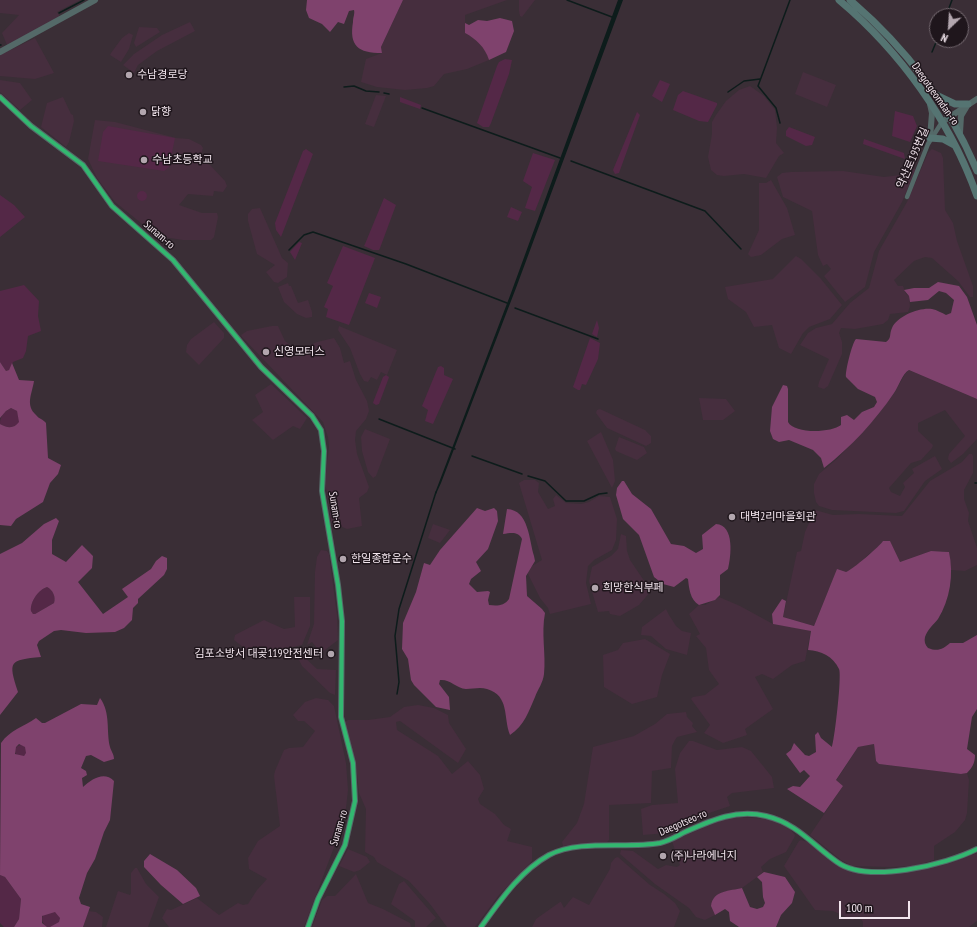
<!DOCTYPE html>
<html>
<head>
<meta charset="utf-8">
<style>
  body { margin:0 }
  #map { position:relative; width:977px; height:927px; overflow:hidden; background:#3a2e36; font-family:"PT Sans Narrow",sans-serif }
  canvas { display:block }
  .north { position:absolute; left:929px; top:8px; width:40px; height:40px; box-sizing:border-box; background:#1f161c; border:1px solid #746970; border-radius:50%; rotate:205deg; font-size:11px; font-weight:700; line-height:16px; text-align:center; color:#f3e6ee }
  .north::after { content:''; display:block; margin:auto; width:14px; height:18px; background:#b2a6ae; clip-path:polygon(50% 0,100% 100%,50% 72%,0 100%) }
  .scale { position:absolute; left:839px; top:901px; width:71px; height:18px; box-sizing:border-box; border:2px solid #f3e6ee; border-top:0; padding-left:5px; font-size:12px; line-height:14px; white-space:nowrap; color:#f3e6ee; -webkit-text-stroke:3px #1f161c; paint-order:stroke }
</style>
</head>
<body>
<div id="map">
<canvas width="977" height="927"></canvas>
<div class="north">N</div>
<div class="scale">100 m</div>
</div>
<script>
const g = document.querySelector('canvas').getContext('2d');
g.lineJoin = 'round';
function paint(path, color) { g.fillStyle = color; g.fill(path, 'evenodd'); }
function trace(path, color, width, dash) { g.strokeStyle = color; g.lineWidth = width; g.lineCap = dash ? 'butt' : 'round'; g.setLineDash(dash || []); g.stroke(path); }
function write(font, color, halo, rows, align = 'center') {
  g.font = font + ' "PT Sans Narrow","Noto Sans KR",sans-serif'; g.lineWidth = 3; g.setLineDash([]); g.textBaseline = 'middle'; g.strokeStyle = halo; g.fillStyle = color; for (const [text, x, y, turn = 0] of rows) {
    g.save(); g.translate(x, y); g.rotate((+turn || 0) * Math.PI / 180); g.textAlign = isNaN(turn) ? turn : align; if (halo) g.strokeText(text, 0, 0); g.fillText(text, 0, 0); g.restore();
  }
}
paint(new Path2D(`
  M0,0H80L57,12L60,17L7,45L2,33L19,15L0,13Z
  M403,0H507L465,15V33L477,40L487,52L489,60L467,69L444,74L434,86L427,88L405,90L377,87L361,82L366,59L382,53L381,47Z
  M519,0H535L522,17L520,16L519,11Z
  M190,22L195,31L157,51L138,65L134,73L123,65L134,54L162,35Z
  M139,27L157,28L160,32L136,47L134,43Z
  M129,33L133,35L129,49L121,62L110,55L111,53L122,38Z
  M35,38L54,73L35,79L0,76V55Z
  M803,72L836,85L827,107L795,94Z
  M0,80L20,83L32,100L20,110L0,92Z
  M750,86L764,96L775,110L777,128L776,143L784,153L779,156L766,178L744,174L724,176L717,175L711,170L708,157L712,134V122L716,115L726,101L739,90Z
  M376,95L386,96L374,127L365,124Z
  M63,97L71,114L73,115L74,121L69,142L66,147L41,127L47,103Z
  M95,120L115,122L176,138L189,139L201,145L203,148L199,161L210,165L225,181L227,186L223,192L214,191L213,196L188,194L179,205L202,213H217L218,217L214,237L211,240H183L157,236L115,202L97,178L88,159Z
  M932,149L941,153L943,158L945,210L953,223L957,241L973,286V297H970L958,281L932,258L925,257L914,261L894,280L898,286H903L906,294L909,296L910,306L908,312L890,314L888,320L883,324L855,329L841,328L839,333L842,342V354L828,386L824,389L818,387L819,382L829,359L800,345L808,333L816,328L832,324L850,303L869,288L879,251L907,202L928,153Z
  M914,169H916L902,202L874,252L865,287L845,302L824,276L831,269L827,264L823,266L818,255L812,211L783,197L777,177L782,173L791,172L843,171L884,177L901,175Z
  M771,180L787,208L795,235L782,239L761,255L751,257L748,254L759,230V183H766Z
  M260,208L282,258L288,263L287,277L278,283L274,282L266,272L275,265L257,254L248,221V214L252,209Z
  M796,256L801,259L821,279L842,305L830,319L809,327L803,333L791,354L779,348L772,325L754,327L746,312L728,299L725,287L773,279Z
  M288,283L289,286H291L298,303L308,300L312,312V317L306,318L297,314L284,302L278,287Z
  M214,322L224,333V338L199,365L186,352L187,345L191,339Z
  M272,326H278L285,341L298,351L317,342L334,338L340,348L344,363L350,361L356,380L367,401L369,411L366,419L356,431L355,440L357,454L369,487L367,492L359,498L362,526L347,529L331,522L325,481L329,447L328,437L323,422L242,337L241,335L247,331Z
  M339,326L397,350L387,375L381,372L377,380L371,377L368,382L364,381L360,374L350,348L338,330Z
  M909,370L977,399V439L963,454L951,463L948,459L949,454L965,436L945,410L918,423V431L933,445L932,448L921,460L911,463L889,488L891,492L900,496L905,487L903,483L914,473L912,469L935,456L942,469L925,481L904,511L896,513L832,510L819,506L816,502L814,493V484L819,474L838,458L877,416L895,392L905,374Z
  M271,384L307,418L300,429L293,426L273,440L252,420L263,412L255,395Z
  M699,398L726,399L735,411L723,420H703Z
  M600,409L645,430L651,436V443L646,446L607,428L596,413L597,410Z
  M365,429L390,439L376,476L373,478L368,472L362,451L361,437Z
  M601,432L613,460L615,481L612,488L587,441Z
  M619,437L644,447L647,453L637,460L616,451L615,449Z
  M969,454H972L973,456V473L964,490V499L969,513L968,521L977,548V565L965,571L951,570L949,552L942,551H931L900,562L897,558L881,546L869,554L851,571L846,572L828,591L814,626L783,617L797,552L801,551L805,532L815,510L833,515L859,514L902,516L930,481L962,462Z
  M524,480H535L539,483L538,492L548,509L555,506L553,499L556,495L566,503L581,504L589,502L599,496L610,497L617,519L616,540L612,550L594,560L588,566L586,583L591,604L550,614L548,608L540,598L527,572L532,566L542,560L519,483Z
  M433,524L450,530L440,543L428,538Z
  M621,534L626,536L627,551L630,560L651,591L639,605L620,616L610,614L609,611L598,612L589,581L592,567L611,556L618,549Z
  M321,550L327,551L329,554L337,615L338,640L321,653L312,642L307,645L314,624L315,572L317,557Z
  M294,597H310V626L302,645L262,654L247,650L234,640L235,635L264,620L284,629L295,627Z
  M719,597L740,606L773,624L811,630L805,661L792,665L773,679L762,674L755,677L773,709L745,729L747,735L723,743L704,733L710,725L691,699L693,697L705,695L719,684L709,670L706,648L696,636L700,634L689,614L699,605H705Z
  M666,609L669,615L676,626L682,631L691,633L687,655L666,649L651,636L641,635L642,627Z
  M645,639L670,654L662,675L657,697L632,704L604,687L603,655L618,650L623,643Z
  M301,654L317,669L336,670L335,695L330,693L302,666L299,660Z
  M316,698L328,700L334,706L346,763L348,790L346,808L339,834L304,927H169L162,918L167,909L171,910L197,898L219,915L238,903L243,905L248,904L257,890L267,879L249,869L248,858L258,841L280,826L274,776L275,771L284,750L289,748L303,747L315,731L304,721H298L293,715L305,702Z
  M418,705L434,708L448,715L449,723L466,749L458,763L400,721L396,722L397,730L438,756L452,774L468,761L480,775L484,789L478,799L480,804L495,814L504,825L511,829L507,841L532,847V861L499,895L475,927H447L430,904L409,881L377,862L374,857L365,852L366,809L359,793L356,765L345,722L348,720H368L390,717L404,707Z
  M686,712L687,717L693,723L692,726L697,732L677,737L675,740L672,746L671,768L652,771L651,803L609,805V840L607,842L563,846L562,842L577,823L584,804L593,747L634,736L655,724L667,714Z
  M689,741H693L717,750L742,747L751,751L772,777L774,788L732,793L727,797L730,806L706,814L666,833L643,835L641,809L652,805L678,803L675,769L680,753Z
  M874,744L876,761L879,764L961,774L967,773L969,780L967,813L965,820L955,832L934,846V860L914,866L890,867L852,866L841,860L810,835L843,786L836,781L858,747Z
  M738,817L770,819L790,829L795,835L794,838L786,852L770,859L761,867L763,872L757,877L742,888L720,893L711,906L715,915L705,920L696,917L689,908L655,884L620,854L621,850L633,851L658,869L666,865L677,867L680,865L672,841L719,821Z
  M801,840L808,842L832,862L855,873H872L944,865L977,853V921L969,927H863V922L859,916L853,920L833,911L815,910L784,866L799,841Z
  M348,849L367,857L370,862L360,870L354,872L339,866Z
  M618,857L650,885L664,894L675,903L680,911L674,927H532L536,919L560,902H561L564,908L573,897L589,905L610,869L611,863L615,858Z
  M135,868H137L146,884L159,897L148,927H106L118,891L130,895L131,893V873Z
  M356,874L368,903L383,909L410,923L411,927H312L322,900L327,896H335Z
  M404,881L436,918L426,927H415V921L391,904L399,884Z
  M88,911L96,912L103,917L102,927H83Z`), '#462e3e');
paint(new Path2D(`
  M505,59L512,60L509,74L491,123L489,127H483L477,123L497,66L499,62Z
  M660,80L670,84L662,102L652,96Z
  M683,91L717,103V105L708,122L699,121L673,110L678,95Z
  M400,97L421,105L420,109L400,102Z
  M895,111L913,116L917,126L910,142L892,136Z
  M637,112L640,115L619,173L615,174L613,170Z
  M108,126L175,138L169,167L164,171L98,161L103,132Z
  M789,127L815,137L812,145L806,146L786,136V131Z
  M864,139L904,153L905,159L863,144Z
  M306,149L313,154L281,237L276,230L275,223L303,151Z
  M533,153L555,160L535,211L525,208L532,187L523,181Z
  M137 196a5 5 0 1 1 10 0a5 5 0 1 1-10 0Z
  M0,195L14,205L25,217L0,237Z
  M384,198L396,205L380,248L379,250H373L364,246L365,244Z
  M511,207L522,212L518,221L507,217Z
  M299,242L302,243L295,260L290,252Z
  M343,246L375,258L349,325L326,317L328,309L324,307L333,286L327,283Z
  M24,285L39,301L38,316L41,331L28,336L26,351L23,358L13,362L9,370L6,371L0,362V291Z
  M369,293L381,297L377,308L365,303Z
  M597,320L599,328L597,337L592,334Z
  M590,338L600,343L598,359L586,385L582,384L580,390H578L573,387Z
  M441,366L444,368V375L453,379L433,424L425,421L428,410L422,406L438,367Z
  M386,375L389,377L388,380L379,404L376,405L373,403L374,400L383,377Z
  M11,408L17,411L20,422C14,429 7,428 0,424C0,416 4,412 11,408Z
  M47,587C53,590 56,597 54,603L35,614H33L31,611C30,602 37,590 47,587Z
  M15 751a6 6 0 1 1 12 0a6 6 0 1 1-12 0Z
  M0,875L5,877L21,899L19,919L14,927H4L0,923Z
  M42 919a9 9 0 1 1 18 0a9 9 0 1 1-18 0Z`), '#542847');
paint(new Path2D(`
  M307,0H403L381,47L382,53C358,53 349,46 353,22C353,17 355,14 354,10L349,11L344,24L338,22L330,32L322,24L309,18L306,10Z
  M500,18L512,21L514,31L506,52L489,60C485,47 476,39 465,33V23L469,25L478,20L487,21Z
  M938,282L959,286L967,297L977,325V399L909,370C902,374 899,386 894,393C875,421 851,447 824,468L821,458L813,450L789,440L779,442L773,439L770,431L772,407L783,385L787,386L788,389V422C794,434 831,433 841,425V417L847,415L854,420L862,412L874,407L877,402L875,397L858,389L846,377C845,372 852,343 856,339L886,342C892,338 889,334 892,328C897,316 920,307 932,309C937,310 942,313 946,315L951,313L954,300L946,293L939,291L928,300L910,302L909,296L904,290L914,288H929Z
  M0,362L6,371L9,370L12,363L19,380L34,381C32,394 25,405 36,415C39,419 43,419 46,423L48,458L61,465L58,474L50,483L43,502L16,519L11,526L0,525V424C7,428 14,429 19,422L17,411L11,408L6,411L0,418Z
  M622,481H624L632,494L651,509L671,544L684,546L696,553L703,549L702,535L716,524C735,525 731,557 728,569L720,575V595L715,600L699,605C690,600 689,588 688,579L686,578L674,587L663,584L654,577L639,535L623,519L616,495L617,488Z
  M477,508L485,511L494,508L497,511L498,521L488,549L476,562L481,571L471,579L469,584L477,592L488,591L490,592L488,600L489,605C497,606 504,606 509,599L522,539C518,531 511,533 503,534L507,509C529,510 529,540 534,556L535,561L526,576L527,596L542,609L545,613C541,634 546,653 544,674C543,683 538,689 535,697C529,711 524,726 510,735C503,717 510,696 487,689C480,687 473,689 466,689C456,688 450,679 440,680L439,684L449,697L450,710L436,707L414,685L411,680L408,659L402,649L403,623L416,592L424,563L430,565L440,550Z
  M56,518L59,521L52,540V554L66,562L82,545L93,556L92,568L78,582L103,614L128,597L122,589L151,569L156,561L162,556L167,558V569L164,575L138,599V603L133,608L132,620L124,628L115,632L86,633L61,630L54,631L39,641L37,645L41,657C9,660 8,661 18,692L0,715V554L22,543L44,524ZM47,587C53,590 56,597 54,603L35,614H33L31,611C30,602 38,590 47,587Z
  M883,541H890L900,562L931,551L949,552C954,574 950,600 938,619C934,624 927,630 925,637C924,641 925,645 928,648C938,652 943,649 950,643H963L977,635V709L972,717L967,749L975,755C975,763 972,768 967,773L961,774L879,764L876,761L874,744L858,747L836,780L843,786L824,813L787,789L793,786L800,787L810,776L804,770L800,773L786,754L791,750L794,743L805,755L809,756L816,752L815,735L818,732L821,738L832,747C835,737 842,675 839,669C833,656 821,651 808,650L811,631L773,624L772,614L782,599L786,601L783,617L814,626L837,569L846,572C851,571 881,545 883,541Z
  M100,698C111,713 106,731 110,747C111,751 114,754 114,759L104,762L91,755L86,756L81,768L86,771L87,775L82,778L83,787C92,779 104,771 114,781L110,820L104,832L95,859L87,873L79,898L81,904L90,907L83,927H50L59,922L60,918L55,912L42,916V923L47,927H14L19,919L21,899L5,877L0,875L1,743C10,730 23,727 36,718L42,723H45L81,704L97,705ZM19,744L25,747L26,753L24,756L15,754L16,747Z
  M150,854L177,870L196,888L200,896L183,904L161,885L144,867V861Z
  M764,872L785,877L795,892L792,903L781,915L776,927H739L730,921L729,912L725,909L715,915L711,906C713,890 730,891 742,888L750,907L757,909L763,907L765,903L763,897L762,882L757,877Z`), '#7f426d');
paint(new Path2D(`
  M618,0H623L516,288L441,483L436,494L435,493L511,293Z`), '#0d1c1b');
trace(new Path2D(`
  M567,0L612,17
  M59,13L84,0
  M946,16L952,0
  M0,45H1
  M932,52L937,40
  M344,87L354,86L366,91L379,92
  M728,92L744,81L760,79
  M384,93L389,94
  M422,108L560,158
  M780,123L776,108L758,86L790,0
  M571,161L705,211L741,249
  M289,250L304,235L313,232L406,264L507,303
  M515,308L598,339
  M379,419L455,449
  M472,456L522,474
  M528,476L545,481L566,501H584L599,494L607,493
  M975,483H977
  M397,694L399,682L395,636L399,609L436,492`), '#0d1c1b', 1.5);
trace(new Path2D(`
  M907,197L928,144L942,122`), '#546968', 4.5);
trace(new Path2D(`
  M0,52L95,0
  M0,97L31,126L83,165L112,206L173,260L261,367L312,416L321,430L324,451L322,491L338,585L342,621L341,717L353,763L355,801L345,845L318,899L308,927
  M930,104L932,113L930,138
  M942,122L977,99
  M960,133L961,116L967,106
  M481,927C500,901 520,871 549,855C580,839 626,849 660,843C669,841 677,836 685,832C712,820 736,809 766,816C796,823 813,845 837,862C867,884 946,865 977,849`), '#546968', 6);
trace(new Path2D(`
  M839,0C900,51 951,122 977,196
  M850,0C904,46 950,105 977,171
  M936,95L955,104H968
  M930,138L943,139L954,145`), '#557472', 7);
trace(new Path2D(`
  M0,97L31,126L83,165L112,206L173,260L261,367L312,416L321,430L324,451L322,491L338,585L342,621L341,717L353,763L355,801L345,845L318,899L308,927
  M481,927C500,901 520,871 549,855C580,839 626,849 660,843C669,841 677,836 685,832C712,820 736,809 766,816C796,823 813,845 837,862C867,884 946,865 977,849`), '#33b770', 4);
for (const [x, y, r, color] of [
  [129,75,4,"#b2a6ae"],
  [143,112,4,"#b2a6ae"],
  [144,160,4,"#b2a6ae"],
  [266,352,4,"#b2a6ae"],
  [732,517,4,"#b2a6ae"],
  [343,559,4,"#b2a6ae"],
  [595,588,4,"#b2a6ae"],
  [331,654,4,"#b2a6ae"],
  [663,856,4,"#b2a6ae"]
]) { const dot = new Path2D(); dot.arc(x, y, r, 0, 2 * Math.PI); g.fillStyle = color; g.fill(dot); trace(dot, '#1f161c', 1.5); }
write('11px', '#f3e6ee', '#1f161c', [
  ["수남경로당",137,75],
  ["닭향",151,112],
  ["수남초등학교",152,160],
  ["신영모터스",274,352],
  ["대벽2리마을회관",740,517],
  ["한일종합운수",351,559],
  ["희망한식부페",603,588],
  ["김포소방서 대곶119안전센터",323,654,"right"],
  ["(주)나라에너지",671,856]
], 'left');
write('11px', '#f3e6ee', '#1f161c', [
  ["Daegotgeomdan-ro",935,94,55],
  ["약산로195번길",913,158,-67],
  ["Sunam-ro",159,235,41],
  ["Sunam-ro",335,510,81],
  ["Daegotseo-ro",683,823,-23],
  ["Sunam-ro",339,828,-73]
]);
</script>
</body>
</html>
